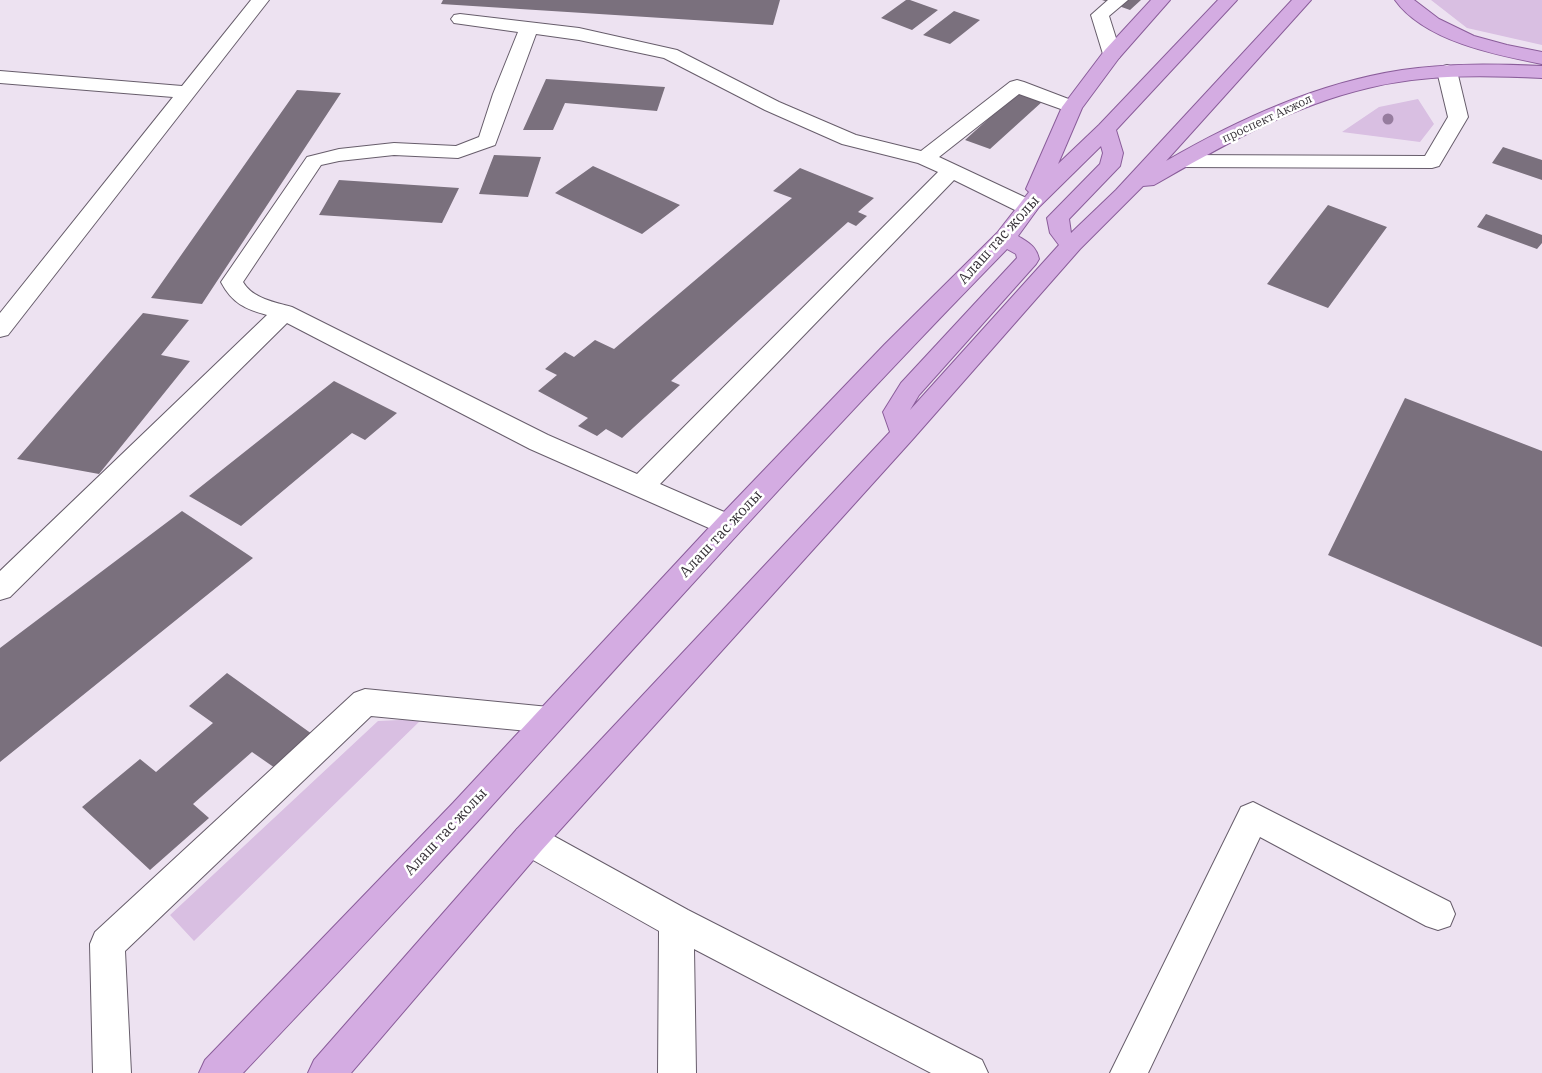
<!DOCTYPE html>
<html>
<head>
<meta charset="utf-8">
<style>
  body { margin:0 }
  canvas { display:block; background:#ede2f1 }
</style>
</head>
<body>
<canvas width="1542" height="1073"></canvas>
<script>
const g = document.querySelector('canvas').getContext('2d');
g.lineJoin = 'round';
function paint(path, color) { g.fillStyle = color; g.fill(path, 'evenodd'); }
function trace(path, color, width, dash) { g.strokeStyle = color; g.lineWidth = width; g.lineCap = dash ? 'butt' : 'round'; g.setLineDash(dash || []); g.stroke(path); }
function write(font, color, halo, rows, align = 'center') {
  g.font = font + ' "IBM Plex Serif",serif'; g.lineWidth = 5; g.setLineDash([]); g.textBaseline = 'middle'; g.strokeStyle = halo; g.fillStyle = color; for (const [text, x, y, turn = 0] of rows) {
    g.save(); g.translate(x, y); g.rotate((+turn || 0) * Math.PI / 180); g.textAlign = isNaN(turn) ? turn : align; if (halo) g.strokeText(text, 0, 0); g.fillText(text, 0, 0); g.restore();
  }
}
paint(new Path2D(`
  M1431,0H1542V45L1467,28Z
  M1418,99L1434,124L1420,142L1342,132L1379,107Z
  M422,719L194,941L170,915L378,721Z`), '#d9bfe2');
paint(new Path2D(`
  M443,0H780L773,25L441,4Z
  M906,0H910L938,10L912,30L881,18Z
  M1102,0H1141L1130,10Z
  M954,11L980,20L950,44L923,35Z
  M546,79L665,87L657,111L565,103L553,130H523Z
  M297,90L341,93L202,304L151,298Z
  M1018,92L1043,101L990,149L965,140Z
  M1503,147L1542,160V180L1492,163Z
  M494,155L541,157L528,197L479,194Z
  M593,166L680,205L642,234L555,193Z
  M800,168L874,198L858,212L867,216L856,226L848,222L671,381L680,385L622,438L606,429L597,436L578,426L588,418L538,391L557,375L545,369L565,352L574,357L595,340L614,349L792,198L773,191Z
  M339,180L459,188L442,223L319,215Z
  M1328,205L1387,227L1328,308L1267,284Z
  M1486,214L1542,235V243L1537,249L1477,227Z
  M143,313L189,320L161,355L190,361L99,474L17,459Z
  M334,381L397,413L365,440L352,433L241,526L189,496Z
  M1405,398L1542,451V647L1328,555Z
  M182,511L253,558L0,762V648Z
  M227,673L312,734L275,768L252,752L193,804L209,818L150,870L82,807L140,759L156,772L213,723L189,706Z`), '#7a707d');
const minor = new Path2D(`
  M251,0H269L8,335L0,337V313L173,97L0,83V71L182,86Z
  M1108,0H1128L1109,16L1121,54L1119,58L1112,60L1105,58L1103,54L1091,15Z
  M460,14L579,28L677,50L779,102L856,135L921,151L1010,82L1017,80L1024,82L1079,103L1082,107L1079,111L1072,113L1019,94L939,157L1035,202L1038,207L1035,212L1027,213L1019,212L954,180L660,484L738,518L742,525L738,532L728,535L718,532L530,449L287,323L10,597L0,600V571L267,315C245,309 232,303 221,282L307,157L339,149L394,143L456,146L479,137L493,94L518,32L454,23L451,19L454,15ZM536,34L579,40L664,58L765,110L842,144L918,163L938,172L637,474L548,435L292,307C275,302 253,299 243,282L321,165L339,161L394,155L458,158L495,145Z
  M1447,65L1454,67L1457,71L1468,117L1439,166L1432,168L1181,167L1174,165L1171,161L1174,157L1181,155L1425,156L1448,117L1437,71L1440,67Z
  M365,689L549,707L560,711L564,720L560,729L549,733L371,716L125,951L131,1073H93L90,944L95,932L354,693Z
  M1253,802L1450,902L1455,914L1450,926L1438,930L1426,926L1260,837L1148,1073H1110L1241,807Z
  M529,825L541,829L688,910L982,1060L988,1073H931L694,949L696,1073H658L659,931L517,851L512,840L517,829Z`);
const major = new Path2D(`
  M1151,0H1170L1119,58L1082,108L1058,164L1099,125L1218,0H1237L1116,130L1123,153L1120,166L1069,219L1071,233L1116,190L1292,0H1311L1166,161C1239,119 1317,83 1402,70C1448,63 1495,64 1542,66V78C1484,75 1425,74 1368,88C1291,106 1222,146 1154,185L1143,186L1080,249L912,440L541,851L351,1073H308L314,1060L517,829L890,432L883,412L901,383L1017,258L1016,254L1007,249C825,435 652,628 478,821C401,906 322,989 243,1073H199L205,1060L453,803L718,518L885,344L997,233L1029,192L1026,189L1062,107L1105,50ZM1101,146L1103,153L1100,164L1047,218L1050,233L1059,245L910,410L919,395L1036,264L1039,259C1036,246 1029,243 1018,236L1039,207Z
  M1395,0H1414L1439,19L1474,36L1507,45L1542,52V64C1496,55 1424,41 1395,0Z`);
trace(minor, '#675d6b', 2);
trace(major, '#8a5d9a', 2);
paint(minor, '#fff');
paint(major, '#d4ace2');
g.fillStyle = '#967c9e';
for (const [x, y] of [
  [1388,119]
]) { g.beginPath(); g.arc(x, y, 5.5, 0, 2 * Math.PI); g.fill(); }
write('12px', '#363137', '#fff', [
  ["проспект Акжол",1267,119,-25]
]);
write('15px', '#363137', '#fff', [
  ["Алаш тас жолы",999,240,-48],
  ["Алаш тас жолы",721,534,-47],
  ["Алаш тас жолы",446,832,-47]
]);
</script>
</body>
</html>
